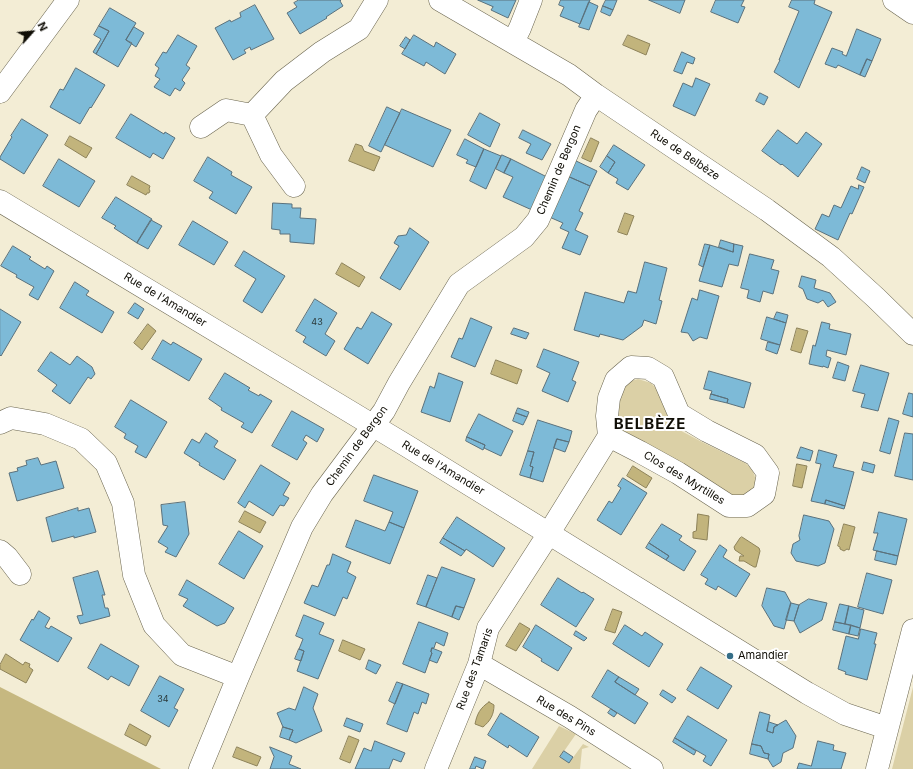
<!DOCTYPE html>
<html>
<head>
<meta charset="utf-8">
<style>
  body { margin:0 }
  #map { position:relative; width:913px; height:769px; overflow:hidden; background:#f3edd5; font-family:Inter,sans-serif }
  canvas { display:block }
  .north { position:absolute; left:12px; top:12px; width:40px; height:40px; -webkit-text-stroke:3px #fff; paint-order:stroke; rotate:63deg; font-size:11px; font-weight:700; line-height:16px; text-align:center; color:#100e06 }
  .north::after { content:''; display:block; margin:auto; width:14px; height:18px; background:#100e06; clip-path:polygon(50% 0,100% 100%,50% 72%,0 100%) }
</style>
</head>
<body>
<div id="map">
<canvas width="913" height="769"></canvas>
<div class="north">N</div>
</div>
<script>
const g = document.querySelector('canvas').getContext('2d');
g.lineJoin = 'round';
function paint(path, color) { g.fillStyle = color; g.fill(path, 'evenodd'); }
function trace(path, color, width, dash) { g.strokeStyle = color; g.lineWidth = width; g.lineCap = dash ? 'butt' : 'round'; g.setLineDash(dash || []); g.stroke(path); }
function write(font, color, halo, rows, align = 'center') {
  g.font = font + ' Inter,sans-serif'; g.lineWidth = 4; g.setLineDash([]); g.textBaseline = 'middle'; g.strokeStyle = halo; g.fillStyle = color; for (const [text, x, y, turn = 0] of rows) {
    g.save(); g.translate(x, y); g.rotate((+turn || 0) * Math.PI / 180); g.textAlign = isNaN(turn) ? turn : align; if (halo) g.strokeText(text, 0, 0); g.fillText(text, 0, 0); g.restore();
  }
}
paint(new Path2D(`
  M638,379L651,383L660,392L666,412L672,426L702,442L745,463L752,469L756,480L755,488L752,494L733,500L621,433L618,428L617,396L628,382Z
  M913,687V769H892Z
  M559,726L576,734L560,757L569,763L583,744L589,747L582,749L580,769H532Z`), '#dbd0a6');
paint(new Path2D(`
  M0,687L161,769H0Z`), '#c6b880');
const water = new Path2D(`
  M628,35L650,44L646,55L623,45Z
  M70,136L92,148L86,158L65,145Z
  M591,138L599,142L591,162L582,158Z
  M356,144L362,146L364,151L380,157L374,171L349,161Z
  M132,176L150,186L149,189L150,191L149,193H147L146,195L127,185Z
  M625,213L634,216L627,235L618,232Z
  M342,263L365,277L359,287L336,274Z
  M148,324L156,331L142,350L134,343Z
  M797,328L808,331L801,353L791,350Z
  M496,360L522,370L517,384L491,374Z
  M797,464L807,466L802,488L793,486Z
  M633,466L652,478L646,488L627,476Z
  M245,511L266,522L260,533L239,522Z
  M698,514L709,516L707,540L693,538V532L696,531Z
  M844,524L855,527L849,550L847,549L844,551L840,549V547L838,546Z
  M742,537L759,548L760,551L756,567H754L744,561H739L740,556H744L735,550L734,547L740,538Z
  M613,609L622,612L615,633L605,630Z
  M520,623L530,629L516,651L506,646Z
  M343,640L365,649L360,660L339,651Z
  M6,654L23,665L25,662L30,664L29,667L33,670L26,683L0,669V665Z
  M489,702L494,705C494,715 490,721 483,727L475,724C477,714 480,708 489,702Z
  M130,724L151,736L146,746L125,735Z
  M349,736L359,740L350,763L340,759Z
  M237,747L261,757L257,766L233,757Z`);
paint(water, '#c2b47c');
trace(water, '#8d8259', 1);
const building = new Path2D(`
  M299,0H341L340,1L343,6L326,17L327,18L300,34L287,13L297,7L294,3Z
  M478,0H516L508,18L491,10L493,7Z
  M561,0H590L580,24L560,16L564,7L559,5Z
  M606,0H617L613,10L603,6Z
  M649,0H685L680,13Z
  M716,0H744L741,6L745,7L738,23L711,12Z
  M792,0H815L814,4L832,12L799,88L774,72L780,60H779L799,11L789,7Z
  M589,2L598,6L589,30L579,27Z
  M255,5L274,39L251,50L250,47L244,50L246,53L233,60L215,28L230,20L231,22L241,17L240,13Z
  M603,6L613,10L610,16L601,12Z
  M110,8L136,23L126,40L132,43L118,67L96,54L109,31L99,26Z
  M99,26L109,31L96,54L93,52L101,39L94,35Z
  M134,27L144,33L136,47L126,40Z
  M857,29L881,39L872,61L867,59L860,75L838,65L836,68L825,64L832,48L843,52L842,54L846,56Z
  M178,35L197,46L186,65L190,68L182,80L185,83L180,91L175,88L170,96L154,87L160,79L155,76L159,68L155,65L163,52L166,53Z
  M414,35L434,47L436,42L456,54L445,74L426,62L424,66L402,54Z
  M406,37L410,40L405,49L400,46Z
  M682,52L695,58L693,64L687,62L682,74L674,71Z
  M867,59L872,61L865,77L860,75Z
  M76,68L105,85L91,108L90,107L80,124L50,107L60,89L63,90Z
  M696,78L710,84L695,116L673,106L683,83L692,87Z
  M760,93L768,97L764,105L756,101Z
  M387,107L400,113L381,152L369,146Z
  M402,109L451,130L433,167L385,145Z
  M480,113L500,124L490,147L468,135Z
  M131,114L164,134L165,132L175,138L163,159L153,153L150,158L116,138Z
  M22,119L48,135L24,174L0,159V157L12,137L11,136Z
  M523,130L551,144L542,160L526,153L531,144L519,138Z
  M778,130L797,144L806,132L822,144L798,177L782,164L781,165L762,151Z
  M465,139L484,149L476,167L466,163L468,160L457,155Z
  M614,145L645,165L628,190L616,183L618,179L608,173L615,162L607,156Z
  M484,149L501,156L486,189L470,181Z
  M502,155L511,159L504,173L496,169Z
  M607,156L615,162L608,173L600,167Z
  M208,157L232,172L231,175L252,187L236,214L209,198L213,192L194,181Z
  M59,159L95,181L79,207L43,186Z
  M511,159L547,177L532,210L503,197L513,177L504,173Z
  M572,159L597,171L590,186L565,175Z
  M862,167L870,171L865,183L857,179Z
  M565,175L590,186L579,211L583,213L575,230L588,236L580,255L562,248L569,232L560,228L563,223L547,216Z
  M859,185L864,187L852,214L850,213L838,240L815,229L822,214L829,217L834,205L841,208L851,186L858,189Z
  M116,197L152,219L137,243L114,228L116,226L102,218Z
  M273,203L292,204V208H301L300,218L316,219L314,244L290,242V234H280V230L272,229Z
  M151,220L162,226L148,249L137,243Z
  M193,221L228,242L214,265L179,245Z
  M410,228L429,242L400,290L380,278L399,246L394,243L398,236L406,235Z
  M721,240L734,244L733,252L719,247Z
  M705,244L710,245L703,267L699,265Z
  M734,244L743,246L738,266L729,264L722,287L699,281L710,245L733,252Z
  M13,246L31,257L29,259L45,269L47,266L54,271L38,300L29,295L34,287L16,277L17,275L1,266Z
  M244,251L285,276L262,313L243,301L256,279L235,266Z
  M750,254L774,260L771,269L779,271L773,294L763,291L760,302L747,298L749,290L741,288Z
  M645,262L667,268L659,300L662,301L656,324L644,320L642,326L623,340L600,334L599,337L574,330L585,292L624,303L628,291L636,293Z
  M802,276L816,280L814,288L830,293L836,302L828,307L823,300L818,303L807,299L803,289L799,287Z
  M75,282L89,291L86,295L114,312L102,333L60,308Z
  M700,290L719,296L707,339L700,337L693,341L688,333L681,332L692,298L697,300Z
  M315,299L337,313L325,334L335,341L326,356L303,342L306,337L296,331Z
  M135,303L144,309L138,319L128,313Z
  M0,309L21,322L1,356L0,355Z
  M372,312L392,324L368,364L344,349L357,327L361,329Z
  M777,312L788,315L786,323L774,319Z
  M767,317L786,323L780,345L761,339Z
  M471,318L492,327L475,367L451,357L459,338L462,339Z
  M822,322L830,324L829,329L851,334L846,355L827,350L826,356L831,358L828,368L823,366V367L809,364L813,345L815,346Z
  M514,328L529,333L526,339L511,334Z
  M163,340L171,345L173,342L202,359L189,381L152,359Z
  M768,342L780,345L777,354L766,350Z
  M544,349L579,362L572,380L576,382L568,402L542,391L550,373L537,367Z
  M51,352L70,365L77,356L92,367L95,374L91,379L88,377L70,404L52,391L57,385L38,371Z
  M838,362L849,366L845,381L833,378Z
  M861,365L889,373L878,411L861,407L865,394L853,391Z
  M709,371L751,383L744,408L727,403L728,399L711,394L712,391L704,389Z
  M225,373L250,388L248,390L259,396L260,394L272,401L252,433L241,427L244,423L221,410L222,408L209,399Z
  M439,373L463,382L450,422L421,412L430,386L434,388Z
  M909,393L913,394V417L903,414Z
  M711,394L728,399L727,403L710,399Z
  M131,400L167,422L146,458L135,452L138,446L124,438L126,434L115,427Z
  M518,408L529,412L527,417L516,413Z
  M292,411L324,429L317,442L306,435L303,440L307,443L297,460L272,446Z
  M516,413L527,417L523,425L513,421Z
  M479,414L513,431L501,456L484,448L485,445L467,437Z
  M889,418L899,421L890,454L880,451Z
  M538,420L572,431L569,442L557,439L543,482L530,478L533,467L530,466L534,452L528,451Z
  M206,433L218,441L214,447L236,460L224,480L199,465L200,463L184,453L192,439L199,443Z
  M905,433L913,434V480L895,476Z
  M467,437L485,445L484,448L483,450L466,441Z
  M557,439L569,442L565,452L554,448Z
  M801,447L813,451L810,461L797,458Z
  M819,450L837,455L833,467L854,472L845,506L826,500L825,504L811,501L821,464L816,463Z
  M528,451L534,452L530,466L533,467L530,478L520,475Z
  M38,458L41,465L56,461L64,488L17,501L9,473L18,471L17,468L27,465L26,461Z
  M864,462L875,465L873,473L862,470Z
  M261,465L290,483L283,495L289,498L284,506L280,505L273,516L249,501L245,508L238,503Z
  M374,475L418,491L404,528L389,522L393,512L364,501Z
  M623,478L647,493L621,535L597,520L609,501L612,503L621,488L618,486Z
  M826,500L845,506L844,509L825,504Z
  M185,502L189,534L176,557L165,552L168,548L158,542L168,526L163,525L161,505Z
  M78,508V511L89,508L96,532L74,538V536L52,542L46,518Z
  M879,512L907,519L898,556L873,550L878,533H874Z
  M804,515L829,521L834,529L825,563L818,566L796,561L791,553L793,544L800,540L799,536Z
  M457,517L505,548L493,567L466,549L465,551L443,538Z
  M356,520L385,531L389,522L404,528L390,564L346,547Z
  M662,524L682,536L679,540L696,551L684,571L666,560L669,556L649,543Z
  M239,531L263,546L244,579L219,564Z
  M443,538L465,551L461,556L440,543Z
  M649,543L669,556L666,560L646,548Z
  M720,545L727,550L723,557L750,574L736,597L718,586L716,590L705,584L708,579L701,575Z
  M877,551L898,556L896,565L875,560Z
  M333,554L351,562L347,572L356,577L347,599L343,597L335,616L304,603L312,585L318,587L327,565H329Z
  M442,567L475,579L464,608L456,606L452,617L426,607Z
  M98,571L105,595H102L105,608H108L110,616L80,624L77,616L83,615L73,578Z
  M867,573L892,580L883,614L858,607Z
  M428,575L437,578L426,607L417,604Z
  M558,578L582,593L583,592L594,599L576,627L541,605Z
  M187,580L234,608L225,623L217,626L183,606L188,599L179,595Z
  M767,588L785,592L791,603L784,629L774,626L762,606Z
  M809,599L827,603L822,620L800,633L794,621L799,605Z
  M791,603L799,605L794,621L786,620Z
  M840,604L849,606L845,624L835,622Z
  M456,606L464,608L459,620L452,617Z
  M849,606L864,610L860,628L845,624Z
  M39,611L50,618L45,627L49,629L51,626L72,638L58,662L20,640L32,619L33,620Z
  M304,615L324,623L319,634L334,640L318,679L297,671L304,651L299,649L303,639L296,636Z
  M419,622L448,633L444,646L436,642L434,648H432L431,652L432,653L425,673L403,664Z
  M835,622L851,625L849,634L833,630Z
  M536,625L572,648L558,671L541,661L542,659L523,647Z
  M625,625L642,636L645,632L663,644L649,667L613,644Z
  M851,625L860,628L858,636L849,634Z
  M861,629L877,633L874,644H876L867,680L845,674L846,672L838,669L846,636L858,639Z
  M576,631L587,638L584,641L574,635Z
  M101,644L139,666L129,686L111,676L108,680L88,668Z
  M432,648L442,652L437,663L429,660L432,653L431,652Z
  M299,649L304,651L301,661L295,659Z
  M369,660L381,665L376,674L366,669Z
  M701,667L732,686L718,709L687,690Z
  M608,670L619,677L615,682L648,703L635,724L592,697Z
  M160,676L184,689L174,708L178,710L169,727L141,711Z
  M619,677L639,689L635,695L615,682Z
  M397,682L403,684L395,704L389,701Z
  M403,684L429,694L426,704L422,702L418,714L414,712L407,732L387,724Z
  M304,687L318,694L313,708L322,731L296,743L289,740L293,730L283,727L277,713L289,708L295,710Z
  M663,690L676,698L672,703L660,695Z
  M611,709L617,713L614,717L608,713Z
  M760,712L770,715L767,731L773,733L774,727L786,720L796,736L793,748L783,753L781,762L773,767L768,759L769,754L764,753L761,746L752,744Z
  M501,713L539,737L527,757L509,745L508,748L488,735Z
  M688,716L727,740L711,766L703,761L706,756L675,738Z
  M347,718L363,724L360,732L344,726Z
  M769,722L778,725L774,727L773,733L767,731Z
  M283,727L293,730L289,740L280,737Z
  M675,738L696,751L694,755L673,742Z
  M375,741L405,753L401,762L393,759L389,769H355L364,748L371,751Z
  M818,741L834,745L833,750L846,753L841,769H797L799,763L811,766Z
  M752,744L761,746L764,753L769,754L768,759L750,754Z
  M270,747L292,756L289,764L301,769H270L274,757Z
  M564,751L573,757L569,763L560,757Z
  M475,757L486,761L483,769L476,766L475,769H470Z`);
paint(building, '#7dbad7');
trace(building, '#5a717c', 1);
const minor = new Path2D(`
  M440,0L569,75L596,95L767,210L831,257L876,298L913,334
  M513,42L520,28L531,0
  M0,92L68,0
  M252,115L271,155L294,186
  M201,127L226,110L252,115L284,81L322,52L359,29L377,0
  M0,201L407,446L807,693L845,714L887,728
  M0,423L11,418L45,424L81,439L106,463L123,503L134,575L154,625L182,655L238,677
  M0,551L7,557L20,574
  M479,664L570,717L652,769
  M200,769L238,677L302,527L322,494L384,411L399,383L459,284L524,237L538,220L558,175L586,110L596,95
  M436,769L479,664L488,628L544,541L549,533L562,512L609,436L607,416L609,398L616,380L631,367L648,368L663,377L679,414L707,431L755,455L768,473L764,494L747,506H729L678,473L640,452L609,436
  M877,769L913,630`);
const major = new Path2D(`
  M894,0L913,13`);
trace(minor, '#6a654f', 23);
trace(major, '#6a654f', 23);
trace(minor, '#fff', 22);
trace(major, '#fff', 22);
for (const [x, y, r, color] of [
  [730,656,4,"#346d87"]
]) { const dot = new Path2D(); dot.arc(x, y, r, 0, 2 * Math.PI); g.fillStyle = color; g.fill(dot); trace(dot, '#fff', 1.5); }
write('9px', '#2b393a', null, [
  ["43",317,322],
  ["34",163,699]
]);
write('11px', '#100e06', '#fff', [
  ["Rue de Belbèze",685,155,34],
  ["Chemin de Bergon",559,170,-67],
  ["Rue de l'Amandier",165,300,31],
  ["Chemin de Bergon",357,446,-54],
  ["Rue de l'Amandier",443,468,31],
  ["Clos des Myrtilles",684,478,31],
  ["Rue des Tamaris",475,669,-70],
  ["Rue des Pins",566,716,31]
]);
write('11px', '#100e06', '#fff', [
  ["Amandier",738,656]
], 'left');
g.letterSpacing = '1px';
write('bold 15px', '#100e06', '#fff', [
  ["BELBÈZE",650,424]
]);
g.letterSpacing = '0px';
</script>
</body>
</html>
